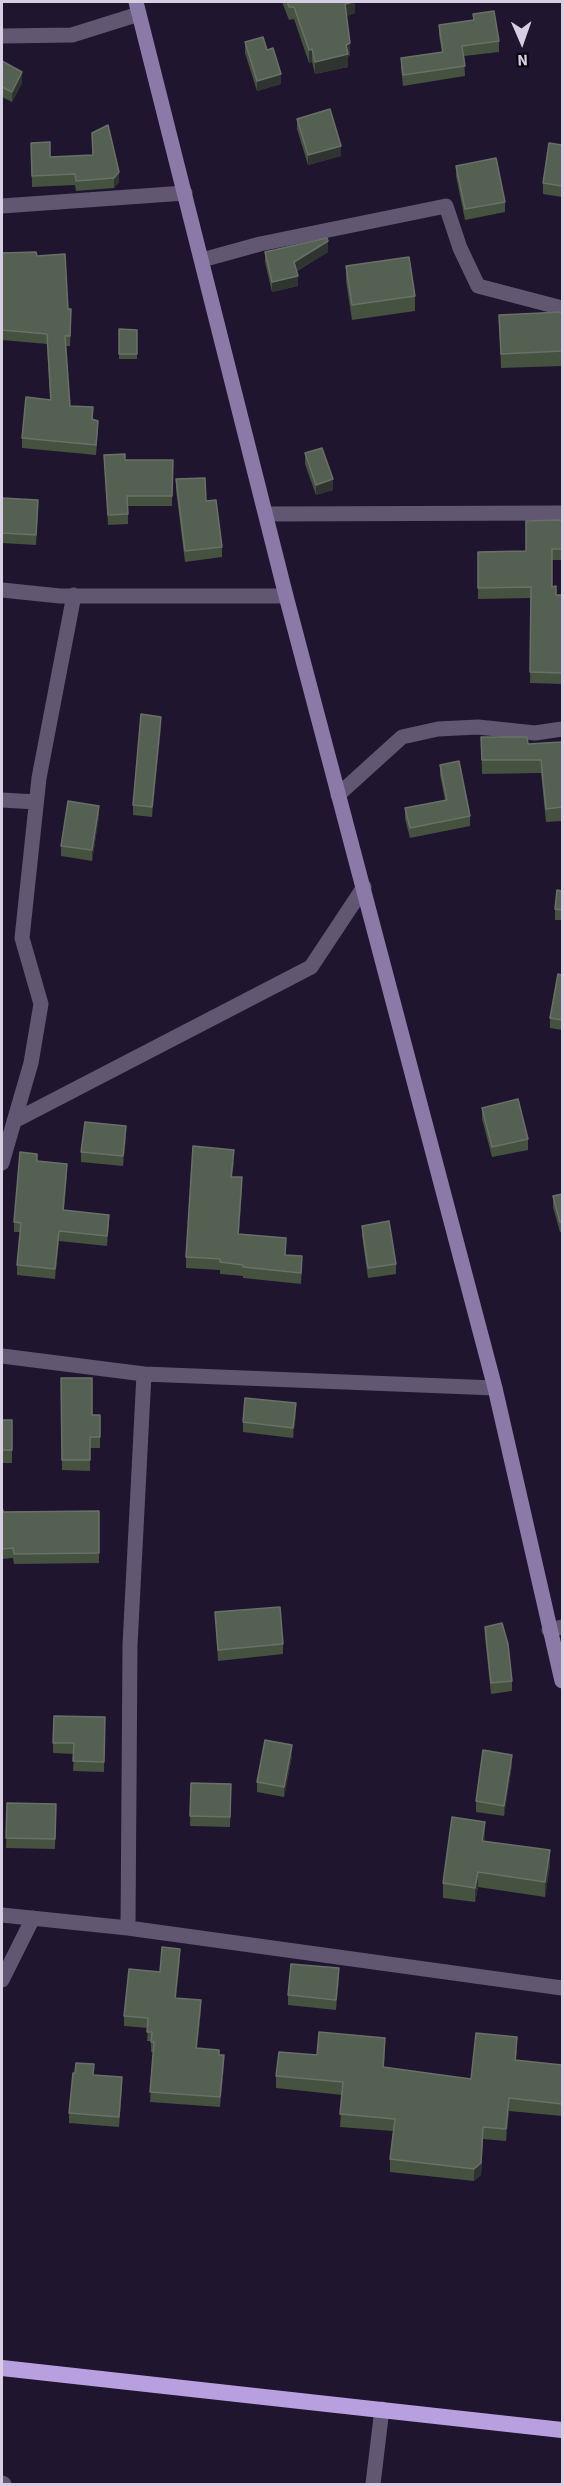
<!DOCTYPE html>
<html>
<head>
<meta charset="utf-8">
<style>
  body { margin:0 }
  #map { position:relative; width:564px; height:2486px; overflow:hidden; background:#1f152e; font-family:"Source Sans 3",sans-serif }
  canvas { display:block }
  .frame { position:absolute; inset:0; border:3px solid #d5cfe1; pointer-events:none }
  .north { position:absolute; left:492px; top:12px; width:60px; height:60px; -webkit-text-stroke:4px #07040d; paint-order:stroke; rotate:178deg; font-size:16px; font-weight:700; line-height:24px; text-align:center; color:#d5cfe1 }
  .north::after { content:''; display:block; margin:auto; width:21px; height:27px; background:#d5cfe1; clip-path:polygon(50% 0,100% 100%,50% 72%,0 100%) }
</style>
</head>
<body>
<div id="map">
<canvas width="564" height="2486"></canvas>
<div class="frame"></div>
<div class="north">N</div>
</div>
<script>
const g = document.querySelector('canvas').getContext('2d');
g.lineJoin = 'round';
function trace(path, color, width, dash) { g.strokeStyle = color; g.lineWidth = width; g.lineCap = dash ? 'butt' : 'round'; g.setLineDash(dash || []); g.stroke(path); }
function paint(path, color) { g.fillStyle = color; g.fill(path, 'evenodd'); }
trace(new Path2D(`
  M2,36L72,35L139,14
  M2,206L185,193
  M202,260L260,244L446,206L460,248L478,286L562,308
  M266,514L562,513
  M2,590L60,596H286
  M338,795L402,737L438,729L478,727L535,733L562,729
  M2,800L36,802
  M14,1121L311,967L364,887
  M2,1163L31,1063L41,1004L22,938L39,778L74,595
  M2,1356L144,1374L495,1388
  M549,1630L562,1627
  M2,1915L128,1928L562,1988
  M128,1928L130,1645L144,1374
  M2,1980L33,1918
  M2,2483L4,2484
  M373,2484L382,2409`), '#625773', 15);
trace(new Path2D(`
  M136,2L286,596L495,1388L562,1681`), '#8b7aa7', 15);
trace(new Path2D(`
  M2,2368L562,2430`), '#b8a0e0', 16);
paint(new Path2D(`
  M282,2H355V13L346,16L350,55L348,57V67L315,74L312,62L309,63L294,19L289,20Z
  M473,14L499,41V52L464,56L465,76L403,86L401,68V58L442,52L439,35V25L473,20Z
  M245,42L267,50L281,84L257,91L245,53Z
  M2,61L22,83L12,102L2,97Z
  M297,119L341,156L308,165L297,129Z
  M92,133L119,182L114,188L76,191L75,185L32,187L31,143L50,157L93,155Z
  M562,145V197L543,194V183Z
  M456,166L505,202V212L465,220L456,176Z
  M265,252H328L297,271L298,286L272,292L265,262Z
  M2,253L37,256L68,309L71,319L70,346H66L70,406L93,419L98,431L96,455L22,448V438L50,400L47,344L2,340Z
  M346,266L415,296V311L352,320L346,281Z
  M562,312V366L501,368L499,315Z
  M119,329L137,330V359H119Z
  M305,453L333,490L316,495L305,464Z
  M104,455L125,460H173L172,506H128V524L108,525Z
  M176,479L206,501L222,547V557L185,562L176,490Z
  M2,498L38,511L36,545L2,543Z
  M562,520V560H552V587L556,595H562V684L530,683L531,598L478,599V552L526,551Z
  M161,727L152,817L133,815V805Z
  M481,737L528,744L562,742V821L546,822L541,773L482,774Z
  M440,765L470,816V826L410,838L405,819V808L445,800L440,775Z
  M99,816L92,861L61,856V846Z
  M562,891V920H555V909Z
  M562,975V1030L550,1028V1018Z
  M482,1108L528,1139V1150L492,1157L482,1119Z
  M126,1137L123,1166L81,1162V1152Z
  M37,1161L67,1173L64,1210L109,1224L107,1246L59,1241L55,1279L17,1275V1265L20,1232H14V1222Z
  M234,1161L232,1177L242,1189L239,1234L286,1255L302,1268L301,1284L243,1278V1276L220,1274V1270L186,1268V1257Z
  M562,1194V1233L560,1232L553,1207V1196Z
  M362,1226L396,1264V1274L368,1278L362,1236Z
  M61,1378L92,1415H100V1448H90V1471L62,1470Z
  M296,1414L293,1438L243,1432V1422Z
  M2,1420H12V1463H2Z
  M2,1510L3,1512L99,1511V1563L14,1564L13,1558L2,1559Z
  M215,1612L283,1644V1654L218,1661Z
  M485,1627L512,1681V1691L491,1694L485,1637Z
  M105,1717L104,1772L73,1771L74,1754L53,1753V1743Z
  M292,1756L284,1797L257,1792V1782Z
  M512,1765L504,1816L476,1812V1801Z
  M191,1783L231,1784L230,1827L190,1826Z
  M7,1803L56,1804L55,1849L6,1848Z
  M485,1837L484,1841L550,1865L545,1897L478,1887L475,1902L443,1898V1883Z
  M180,1959L176,1998L201,2010L197,2048L219,2055L224,2065L220,2107L150,2102L153,2052H151V2041H147L148,2028L124,2026V2016L160,1972Z
  M339,1978L336,2010L288,2005V1995Z
  M517,2050L516,2060L562,2065V2116L509,2111L506,2141L483,2139L481,2175L474,2181L390,2172V2159L393,2131L340,2127L342,2095L276,2088V2076L317,2055L385,2051L384,2068L471,2079Z
  M75,2073L94,2075L122,2087L119,2127L69,2123V2113Z`), '#44523f');
paint(new Path2D(`
  M353,2H355V13L345,17V4Z
  M350,43V55L348,57V67L315,74V62Z
  M312,49V62L309,63V50Z
  M22,72V83L12,102V92Z
  M281,74V84L257,91V81Z
  M341,146V156L308,165V155Z
  M119,172V182L114,188V178Z
  M328,241V252L294,272V262Z
  M298,276V286L272,292V282Z
  M333,479V490L316,495V485Z
  M161,717V727L152,817V807Z
  M99,806V816L92,861V850Z
  M126,1126V1137L123,1166V1156Z
  M67,1164V1173L63,1219V1210Z
  M242,1177V1189L238,1246V1234Z
  M109,1215V1224L107,1246V1236Z
  M59,1231V1241L55,1279V1269Z
  M296,1403V1414L293,1438V1428Z
  M292,1745V1756L284,1797V1787Z
  M512,1755V1765L504,1816V1806Z
  M485,1822V1837L482,1855V1841Z
  M550,1850V1865L545,1897V1882Z
  M478,1872V1887L475,1902V1888Z
  M180,1949V1959L175,2007V1998Z
  M339,1968V1978L336,2010V2000Z
  M201,2000V2010L196,2058V2048Z
  M385,2038V2051L383,2080V2067Z
  M224,2055V2065L220,2107V2097Z
  M122,2077V2087L119,2127V2117Z
  M509,2098V2111L506,2141V2129Z
  M483,2127L481,2175L474,2181V2169Z`), '#2f3431');
const building = new Path2D(`
  M287,2H353L345,4L350,43L346,45L348,54L315,62L312,49L309,50L294,7H289Z
  M494,11L499,41L462,46L465,66L403,75L401,58L443,52L439,25L474,20L473,14Z
  M263,37L267,50L273,48L281,74L257,81L245,42Z
  M2,61L22,72L12,92L2,87Z
  M330,109L341,146L308,155L297,119Z
  M108,125L119,172L114,178L76,181L75,174L32,176L31,143L50,142V157L93,155L92,133Z
  M549,143L562,145V186L543,183Z
  M496,158L505,202L465,209L456,166Z
  M327,238L328,241L294,262L298,276L272,282L265,252Z
  M36,252L37,256L65,254L68,309H71L70,336H65L70,406L93,407L92,419L98,421L96,445L22,438L26,397L51,400L47,334L2,330V253Z
  M409,257L415,296L352,305L346,266Z
  M562,312V351L501,354L499,315Z
  M119,329L137,330V354H119Z
  M322,448L333,479L316,485L305,453Z
  M125,454V460H173L172,496H127L128,514L108,515L104,455Z
  M205,478L206,501L216,500L222,547L185,551L176,479Z
  M2,498L38,500L36,535L2,533Z
  M562,520V549H552V587L556,586V595H562V673L530,672L531,587L478,588V552L526,551V521Z
  M141,714L161,717L152,807L133,805Z
  M481,737H527L528,744L562,742V807L546,809L541,760H482Z
  M459,761L470,816L410,828L405,808L447,800L440,765Z
  M68,801L99,806L92,850L61,846Z
  M557,890L562,891V910L555,909Z
  M558,974L562,975V1020L550,1018Z
  M518,1099L528,1139L492,1147L482,1108Z
  M85,1122L126,1126L123,1156L81,1152Z
  M193,1146L234,1150L231,1177H242L238,1234L286,1238L285,1255L302,1256L301,1273L243,1267V1265L220,1262V1259L186,1257Z
  M20,1152L37,1154V1161L67,1164L63,1210L109,1215L107,1236L59,1231L55,1269L17,1265L21,1223L14,1222Z
  M562,1194V1223L560,1222L553,1196Z
  M389,1221L396,1264L368,1268L362,1226Z
  M61,1378H92V1415H100V1437H90V1460H62Z
  M245,1398L296,1403L293,1428L243,1422Z
  M2,1420H12V1450H2Z
  M2,1510H3V1512L99,1511V1553L14,1554L13,1548L2,1549Z
  M280,1607L283,1644L218,1650L215,1612Z
  M502,1623L508,1644L512,1681L491,1683L485,1627Z
  M54,1716L105,1717L104,1762L73,1761L74,1743H53Z
  M265,1740L292,1745L284,1787L257,1782Z
  M483,1750L512,1755L504,1806L476,1801Z
  M191,1783L231,1784L230,1817L190,1816Z
  M7,1803L56,1804L55,1839L6,1838Z
  M452,1817L485,1822L482,1841L550,1850L545,1882L478,1872L475,1888L443,1883Z
  M162,1947L180,1949L175,1998L201,2000L196,2048L219,2050V2055H224L220,2097L150,2092L154,2042H151L152,2032H147L148,2018L124,2016L129,1969L160,1972Z
  M291,1964L339,1968L336,2000L288,1995Z
  M319,2032L385,2038L383,2067L471,2079L476,2033L517,2037L515,2060L562,2065V2104L509,2098L506,2129L483,2127L481,2163L474,2169L390,2159L395,2119L340,2114L343,2082L276,2076L279,2052L317,2055Z
  M76,2063L94,2064L93,2075L122,2077L119,2117L69,2113L73,2073H75Z`);
paint(building, '#546051');
trace(building, '#687167', 1.5);
</script>
</body>
</html>
